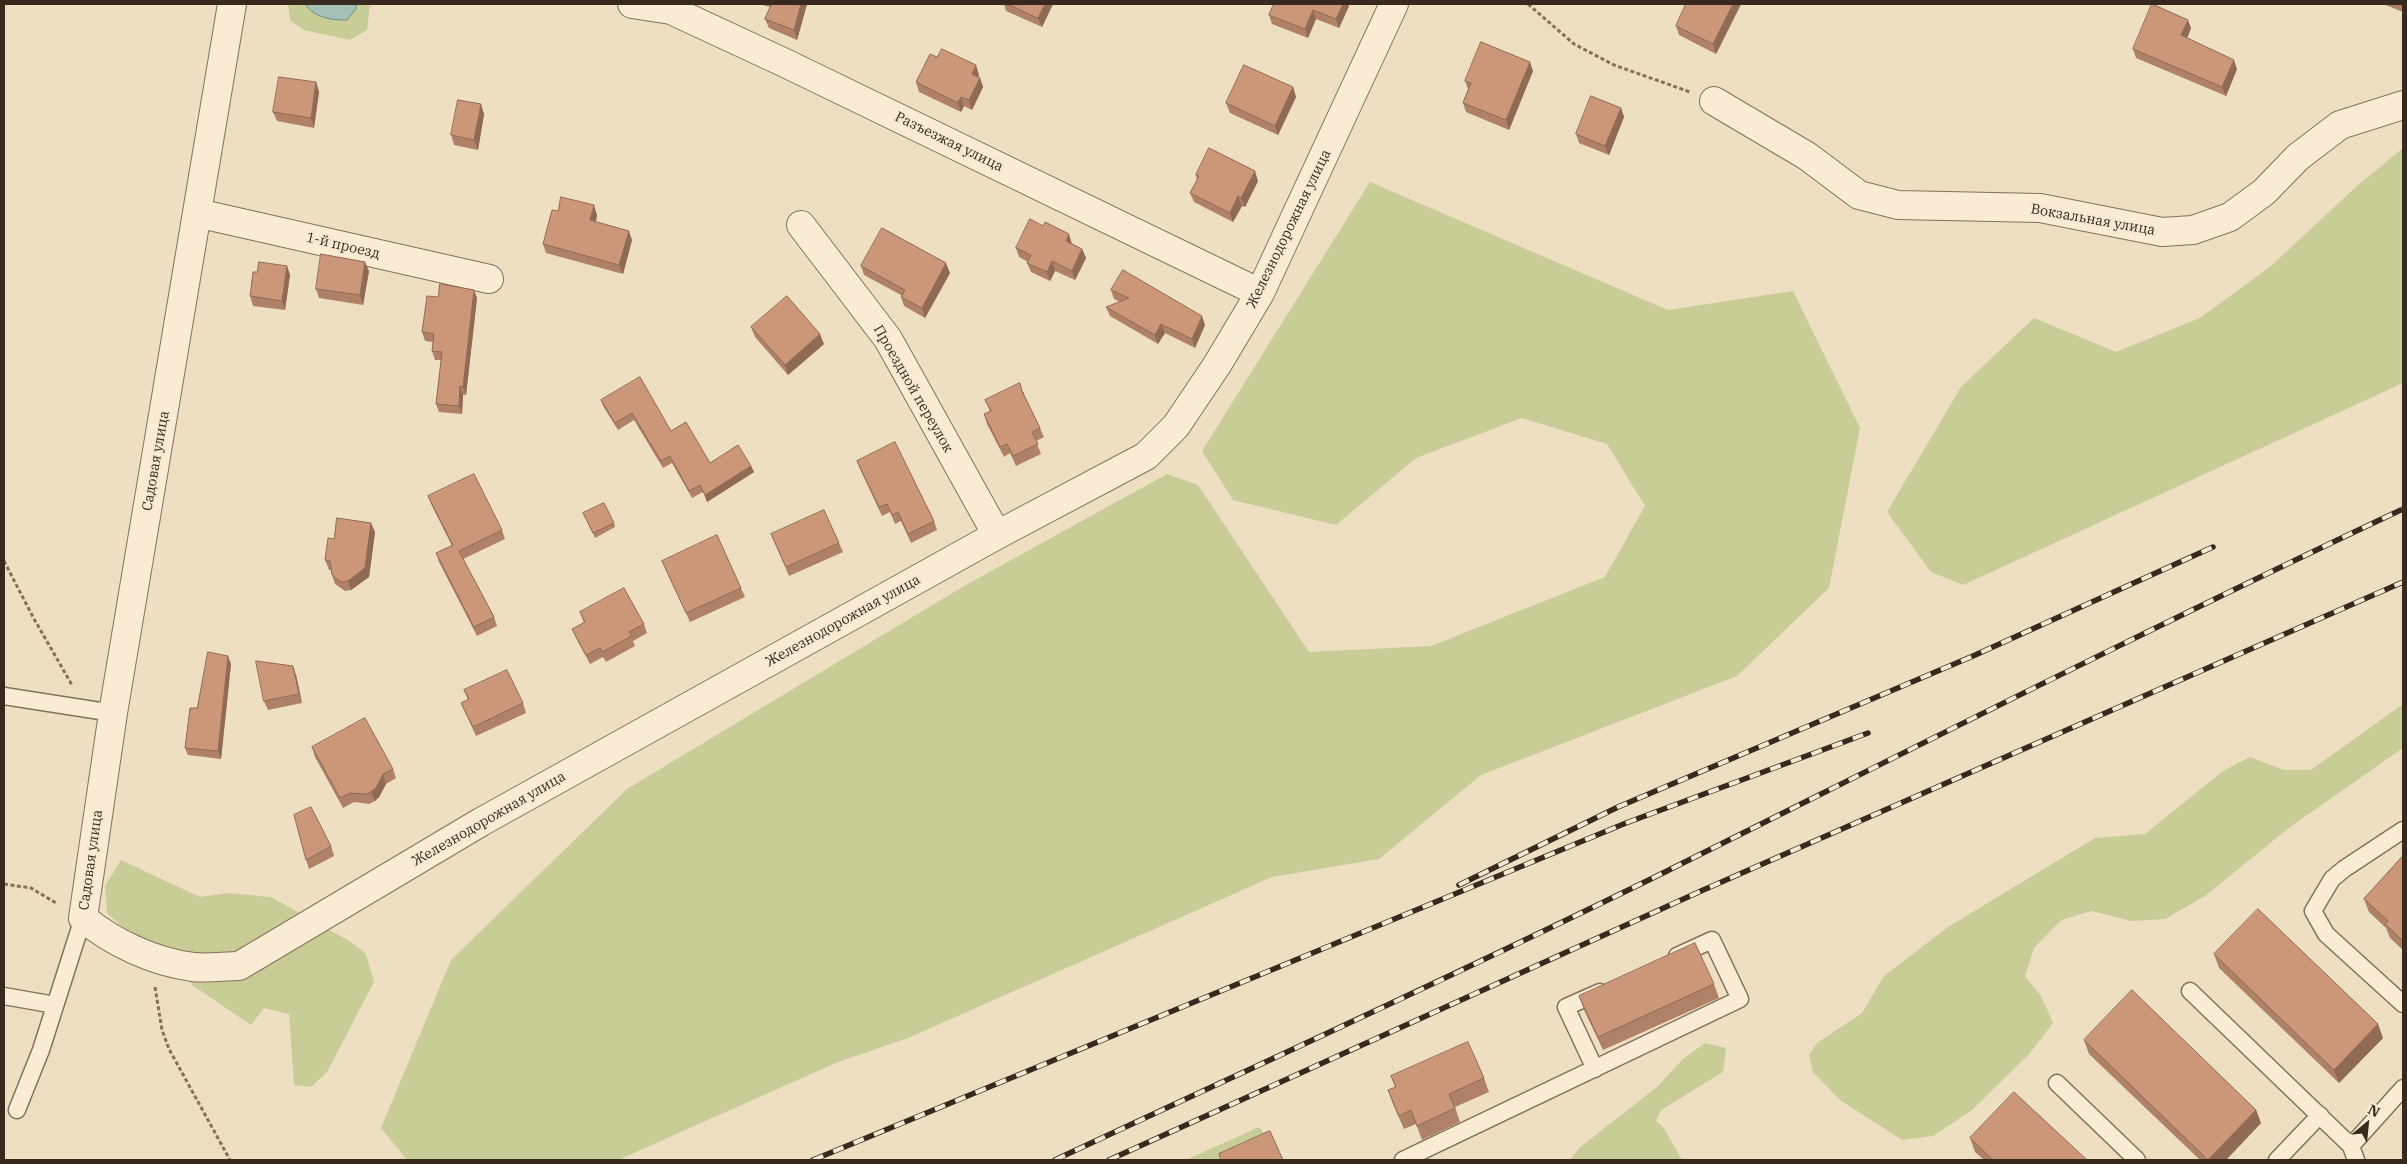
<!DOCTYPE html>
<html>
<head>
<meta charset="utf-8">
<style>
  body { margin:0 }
  #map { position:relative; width:2407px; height:1164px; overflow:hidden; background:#eedfc2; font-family:"IBM Plex Serif",serif }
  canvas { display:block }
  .frame { position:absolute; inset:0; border:5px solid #37291d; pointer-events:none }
  .north { position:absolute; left:2342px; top:1099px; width:50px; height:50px; -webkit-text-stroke:4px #f5e9d2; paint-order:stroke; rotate:28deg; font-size:14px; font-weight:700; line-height:20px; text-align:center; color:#37291d }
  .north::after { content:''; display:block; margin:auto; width:18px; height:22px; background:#37291d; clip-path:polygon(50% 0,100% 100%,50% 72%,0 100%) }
</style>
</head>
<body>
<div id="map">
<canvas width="2407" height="1164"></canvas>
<div class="frame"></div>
<div class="north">N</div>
</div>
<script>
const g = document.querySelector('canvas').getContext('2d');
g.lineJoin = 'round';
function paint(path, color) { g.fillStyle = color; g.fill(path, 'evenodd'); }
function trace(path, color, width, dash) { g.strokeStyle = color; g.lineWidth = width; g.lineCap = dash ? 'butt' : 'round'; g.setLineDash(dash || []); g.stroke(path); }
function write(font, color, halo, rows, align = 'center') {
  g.font = font + ' "IBM Plex Serif",serif'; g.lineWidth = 4.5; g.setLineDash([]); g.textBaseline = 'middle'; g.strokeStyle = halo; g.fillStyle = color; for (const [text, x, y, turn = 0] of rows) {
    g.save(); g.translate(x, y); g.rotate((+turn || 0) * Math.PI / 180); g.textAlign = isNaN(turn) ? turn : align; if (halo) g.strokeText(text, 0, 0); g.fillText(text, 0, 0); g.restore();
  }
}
paint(new Path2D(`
  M288,4H370L367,30L350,40L304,30L290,20Z
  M2403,148V383L1963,585L1931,572L1887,512L1961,387L2034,318L2116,352L2200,318L2271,266L2357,186Z
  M1370,182L1668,310L1793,291L1860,428L1829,588L1737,676L1481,775L1379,859L1272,877L908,1038L838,1062L618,1160H407L381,1128L451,960L627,789L964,586L1167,474L1198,485L1309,652L1431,646L1605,577L1645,506L1607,444L1522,418L1416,458L1336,525L1233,500L1202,451Z
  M2403,704V748L2290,827L2205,896L2165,919L2131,921L2092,911L2061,920L2034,948L2025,976L2041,996L2053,1023L2030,1053L1972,1110L1933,1136L1902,1140L1840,1100L1813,1072L1809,1055L1817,1043L1862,1013L1884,976L1948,927L2095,838L2145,834L2223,771L2250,757L2284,770H2311Z
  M121,860L200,897L229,893L271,897L351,942L366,954L374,982L327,1072L311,1087L294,1085L289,1014L264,1008L251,1025L192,985L173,948L133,936L107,913L105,886Z
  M1705,1043L1726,1048L1723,1072L1661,1110L1656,1121L1664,1128L1682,1160H1570L1579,1148L1657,1087L1683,1059Z
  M1259,1127L1270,1141L1233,1160H1186Z`), '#c8cc96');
const water = new Path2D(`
  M305,4H356V9L347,20C331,20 315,18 305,4Z`);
paint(water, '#a4c0b7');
trace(water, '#6b8e84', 1);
const service = new Path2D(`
  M4,696L113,713
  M2403,830L2344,869L2332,879L2313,911L2326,934L2403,1004
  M2190,991L2351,1146
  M4,996L55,1005
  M1595,1069L1566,1007L1600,992
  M2057,1083L2137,1160
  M17,1110L41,1050L83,918
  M1403,1160L1740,999L1712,940L1677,956
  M2277,1160L2320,1115
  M2356,1160L2351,1146L2403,1088`);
const minor = new Path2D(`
  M232,4L113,713L83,918C113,943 154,962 193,967C208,969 225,966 239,966L481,822L997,535L1146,456L1176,426L1217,365L1260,293L1394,4
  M632,4L671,10L785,63L1260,293
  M1714,101L1807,156L1859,195L1898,205L2040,208L2162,232L2193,230L2230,217L2264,192L2298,157L2340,125L2403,105
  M197,213L489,279
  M801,225L888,339L997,535`);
trace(service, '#877059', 19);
trace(minor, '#877059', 30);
trace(new Path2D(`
  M1528,4L1574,44L1614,65L1690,92
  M4,561L33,617L72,685
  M4,884L31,888L56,903
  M155,987L162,1030L169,1049L230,1160`), '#877059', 3, [4, 2.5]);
trace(service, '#f9ecd5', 16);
trace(minor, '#f9ecd5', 28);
const rail = new Path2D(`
  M1459,885L1618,807L1973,656L2213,547
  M813,1160L1626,823L1868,733
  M1055,1160C1260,1064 1465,971 1667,871C1912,749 2156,625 2403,509
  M1109,1160L1701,891L2403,582`);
trace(rail, '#37291d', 5.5);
trace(rail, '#f5e9d2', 4, [11]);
paint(new Path2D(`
  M759,4H807L797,40L769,28L765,19L770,7Z
  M1004,4H1053L1042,27L1006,11Z
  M1741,4L1716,54L1679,35L1676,26Z
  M2383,4H2403V12Z
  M1349,6L1339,28L1316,19L1308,38L1272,24L1269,15Z
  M2191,28L2187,38L2237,69L2226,96L2136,58L2133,49Z
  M937,57L979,75L978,77L980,78L983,87L972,110L964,106L961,112L919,92L916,82Z
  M1533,71L1509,130L1466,112L1463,103L1468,89L1465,81Z
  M316,82L319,92L314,128L277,121L273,112Z
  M1293,87L1296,97L1278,135L1230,113L1226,103Z
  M1621,108L1624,117L1609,155L1579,143L1576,134Z
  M484,114L478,150L454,145L451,135Z
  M1196,175L1258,181L1245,207L1242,206L1233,222L1194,202L1190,193L1197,180Z
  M558,211L597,215L596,222L632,240L623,274L546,253L543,244Z
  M1072,244L1082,249L1086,258L1075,280L1055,271L1050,281L1031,272L1027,263L1028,262L1019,257L1016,248Z
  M287,266L290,275L285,310L253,306L250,296L257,272Z
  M861,266L950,273L925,318L904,306L901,297V295L864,275Z
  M369,271L363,305L319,298L316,289Z
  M1111,290L1205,325L1195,348L1165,333L1158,344L1110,316L1106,307L1120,302L1114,299Z
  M438,297L477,298L466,395H463L462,414L439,412L436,404L441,360H435L432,351L433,342L425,341L422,332Z
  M751,327L824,344L788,375L755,337Z
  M1024,392V396L1040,428L1044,437L1036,441L1041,454L1016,466L1010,453L1004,457L987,424L984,414L990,411L985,400Z
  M601,400L671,431L710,463L751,466L754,472L707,502L703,492L692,498L672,463L663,468L634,420L618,430L603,406Z
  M857,461L934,521L937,530L911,543L901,521L895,524L890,512L882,516L860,469Z
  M428,496L502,530L505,539L463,559L494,617L497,626L477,636L439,562L436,553L452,546L431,504Z
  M583,513L614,523L615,527L595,538Z
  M375,532L369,577L351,590L345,591L335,584L332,575L331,570H329L325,560L334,539Z
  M771,534L839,543L843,552L789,576Z
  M662,561L741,588L745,597L690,622L666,570Z
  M580,612L644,624L647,633L633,641L635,646L606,662L603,657L590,664L576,638L572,629L584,623Z
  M231,664L221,759L188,755L185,748L197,708Z
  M296,675L302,703L268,710L264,701Z
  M464,690L523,703L526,713L476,736L465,712L461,703L468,700Z
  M312,747L393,769L396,778L386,784L379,797L375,801L369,804L354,802L343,808L315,757Z
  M331,846L334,856L309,869L306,860Z
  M2403,856V950L2390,938L2386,928L2369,912L2364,899Z
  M2214,954L2383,1038L2339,1083L2219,968Z
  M1714,984L1719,998L1603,1050L1584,1010L1579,996Z
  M2084,1040L2256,1110L2261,1123L2226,1160H2200L2089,1054Z
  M1391,1076L1484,1078L1489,1092L1455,1107L1460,1122L1422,1140L1416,1124L1404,1129L1393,1104L1388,1090L1395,1087Z
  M1970,1138L2087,1160H1984L1975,1152Z`), '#af8267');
paint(new Path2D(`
  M801,4H807L797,40L794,30Z
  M1045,4H1053L1042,27L1038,18Z
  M1343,4H1348L1349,6L1339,28L1336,19Z
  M1733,4H1741L1716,54L1713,44Z
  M1313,10L1316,19L1308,38L1305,29Z
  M2188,20L2191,28L2185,43L2181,35Z
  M2234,60L2237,69L2226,96L2222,87Z
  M1530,62L1533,71L1509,130L1506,120Z
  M976,65L979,75L975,83L972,74Z
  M980,78L983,87L972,110L969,100Z
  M316,82L319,92L314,128L311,118Z
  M1293,87L1296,97L1278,135L1275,126Z
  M961,97L964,106L961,112L958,103Z
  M481,104L484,114L478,150L474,140Z
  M1621,108L1624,117L1609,155L1605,146Z
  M1255,171L1258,181L1245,207L1241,198Z
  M1238,196L1242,206L1233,222L1230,213Z
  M594,205L597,215L594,230L590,220Z
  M629,231L632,240L623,274L619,265Z
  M1069,234L1072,244L1069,250L1066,241Z
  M1082,249L1086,258L1075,280L1072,271Z
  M1052,261L1055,271L1050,281L1047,272Z
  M365,262L369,271L363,305L360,295Z
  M946,263L950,273L925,318L922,308Z
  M287,266L290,275L285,310L282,301Z
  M474,290L477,298L466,395L463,387Z
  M1202,316L1205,325L1195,348L1192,339Z
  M1161,324L1165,333L1158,344L1155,335Z
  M820,334L824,344L788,375L785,365Z
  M460,386L463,395L462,414L459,406Z
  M751,466L754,472L707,502L705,495Z
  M371,523L375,532L369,577L351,590L348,581Z
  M228,656L231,664L221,759L218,751Z
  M293,666L296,675L302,703L299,694Z
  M383,774L386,784L379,797L375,801L371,792Z
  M2378,1024L2383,1038L2339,1083L2334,1070Z
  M2256,1110L2261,1123L2226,1160H2208Z`), '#8f6a54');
const building = new Path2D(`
  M772,4H801L794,30L765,19Z
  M1008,4H1045L1038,18Z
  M1274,4H1343L1336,19L1313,10L1305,29L1269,15Z
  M1686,4H1733L1713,44L1676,26Z
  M2152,4L2188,20L2181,35L2234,60L2222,87L2133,49Z
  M1481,42L1530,62L1506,120L1463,103L1471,83L1465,81Z
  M942,49L976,65L972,74L980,78L969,100L961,97L958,103L916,82L930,54L937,57Z
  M1244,65L1293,87L1275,126L1226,103Z
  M279,77L316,82L311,118L273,112Z
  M1591,96L1621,108L1605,146L1576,134Z
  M458,100L481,104L474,140L451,135Z
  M1209,148L1255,171L1241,198L1238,196L1230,213L1190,193L1199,176L1196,175Z
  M561,197L594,205L590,220L629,231L619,265L543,244L552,210L558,211Z
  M1030,219L1043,226L1045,222L1069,234L1066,241L1082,249L1072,271L1052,261L1047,272L1027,263L1031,255L1016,248Z
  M882,228L946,263L922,308L901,297L905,290L861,266Z
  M321,254L365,262L360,295L316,289Z
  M259,262L287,266L282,301L250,296L253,272H257Z
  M1123,270L1202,316L1192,339L1161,324L1155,335L1106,307L1129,298L1111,290Z
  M440,284L474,290L463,387L460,386L459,406L436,404L442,352L432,351L434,334L422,332L427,296L438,297Z
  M787,296L820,334L785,365L751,327Z
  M640,377L671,431L686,422L710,463L738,445L751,466L705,495L700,485L689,491L670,456L661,461L632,413L615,423L601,400Z
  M1020,383L1022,391L1040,428L1032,432L1038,444L1013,456L1007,444L1000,447L984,414L991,411L985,400Z
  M895,442L934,521L908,534L898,512L892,515L887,504L879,507L857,461Z
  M474,474L502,530L459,551L494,617L474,627L436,553L453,545L428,496Z
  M604,503L614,523L593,533L583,513Z
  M824,510L839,543L786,567L771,534Z
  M337,518L371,523L365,568L348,581L341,582L332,575L330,561L325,560L328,538L334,539Z
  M717,535L741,588L686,613L662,561Z
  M624,588L644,624L629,632L632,636L602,652L600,648L586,655L572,629L585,622L580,612Z
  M208,652L228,656L218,751L185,748L190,708H197Z
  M256,661L293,666L299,694L264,701Z
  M507,670L523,703L473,727L461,703L469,699L464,690Z
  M365,718L393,769L383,774L376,788L371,792L366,794L350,793L340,798L312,747Z
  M311,807L331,846L306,860L294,815Z
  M2403,856V941L2385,924L2388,921L2364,899Z
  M2258,909L2378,1024L2334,1070L2214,954Z
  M1695,943L1714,984L1598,1037L1579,996Z
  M2132,990L2256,1110L2208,1160L2084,1040Z
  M1468,1042L1484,1078L1449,1094L1455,1108L1417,1126L1411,1110L1399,1116L1388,1090L1396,1087L1391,1076Z
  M2014,1092L2087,1160H1993L1970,1138Z
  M1270,1131L1283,1160H1221L1219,1154Z`);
paint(building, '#cc9778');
trace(building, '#8f6a54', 1);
write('14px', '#37291d', '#f5e9d2', [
  ["Разъезжая улица",949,142,26],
  ["Вокзальная улица",2093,220,10],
  ["Железнодорожная улица",1289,229,-64],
  ["1-й проезд",343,246,13],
  ["Проездной переулок",913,389,60],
  ["Садовая улица",156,461,-80],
  ["Железнодорожная улица",843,621,-29],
  ["Железнодорожная улица",489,819,-30],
  ["Садовая улица",91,860,-82]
]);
</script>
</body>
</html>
